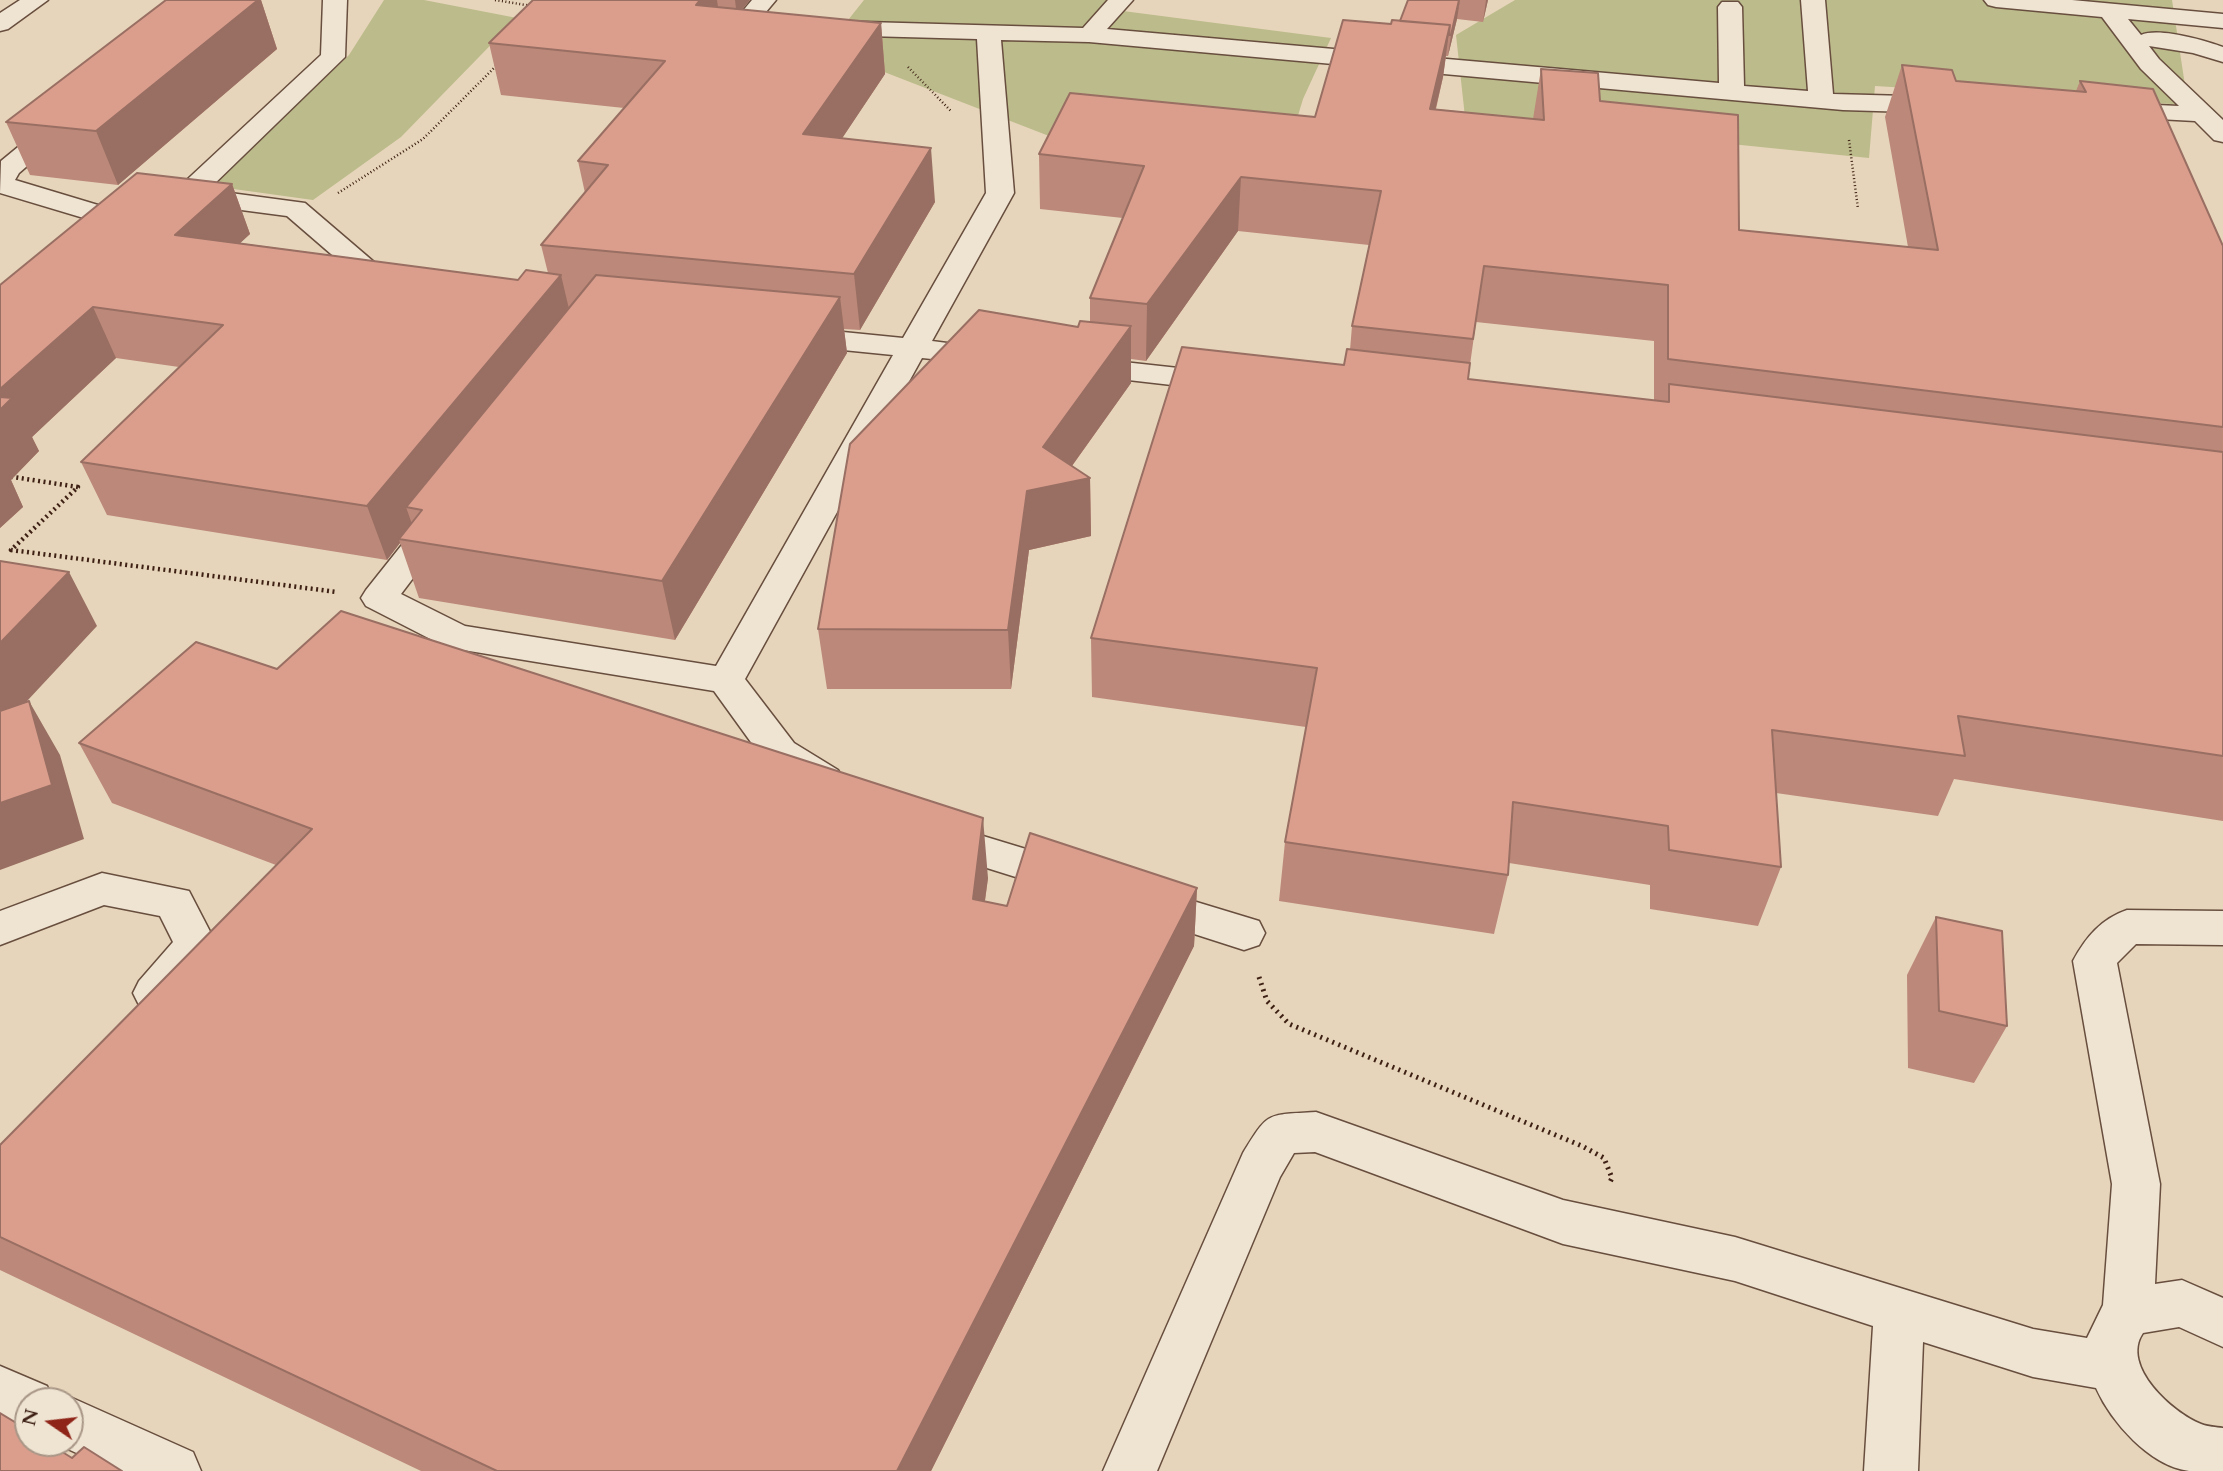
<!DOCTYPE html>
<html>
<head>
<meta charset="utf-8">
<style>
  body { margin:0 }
  #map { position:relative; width:2223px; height:1471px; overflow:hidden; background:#e6d5ba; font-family:Cardo,serif }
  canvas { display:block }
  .north { position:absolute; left:14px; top:1387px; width:70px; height:70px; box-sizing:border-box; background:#efe4d2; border:2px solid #a89686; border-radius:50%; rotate:284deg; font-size:19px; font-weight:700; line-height:28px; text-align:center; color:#3e2114 }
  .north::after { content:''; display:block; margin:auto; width:24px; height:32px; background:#8f2418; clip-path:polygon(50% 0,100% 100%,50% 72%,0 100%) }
</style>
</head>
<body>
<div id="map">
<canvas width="2223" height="1471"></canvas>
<div class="north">N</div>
</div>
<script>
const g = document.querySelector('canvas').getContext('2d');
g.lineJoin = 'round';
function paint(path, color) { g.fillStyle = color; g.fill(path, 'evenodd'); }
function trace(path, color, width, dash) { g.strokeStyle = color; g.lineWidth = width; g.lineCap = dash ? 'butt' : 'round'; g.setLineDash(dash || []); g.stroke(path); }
paint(new Path2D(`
  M384,0H424L517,18L401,137L313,200L212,186L349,55Z
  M864,0H1126L1123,11L1331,38L1303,99L1284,162L1049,136L825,49Z
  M1515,0H2172L2188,105L1875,86L1869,158L1465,117L1456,35Z`), '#bcbb8b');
const minor = new Path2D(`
  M20,0H48L8,29L0,31V13Z
  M323,0H347L345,57L208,190L305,203L402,286L407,292L402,298L392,301L382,298L287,216L188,203L107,225L0,193L1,161L52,119L61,116L70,119L74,124L70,129L19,173L15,180L108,208L177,189L321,55Z
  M752,0H776L750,31H734L730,26Z
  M1108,0H1133L1107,29L1719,83L1718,7L1722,2H1738L1742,7L1744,86L1808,91L1801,0H1825L1833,94L1943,97L1952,100L1956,105L1952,110L1943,113L1843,110L1089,42L1001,40L1014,193L932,341L1001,350L1005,356L1001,362L990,365L922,358L745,679L794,743L838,770L844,780L838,790L824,794L810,790L766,763L714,691L457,649L444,646L366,606L361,598L366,590L428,512L440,509L452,512L457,520L401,594L465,626L716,666L893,355L793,345L782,342L778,336L782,330L793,327L903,338L986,193L977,39L830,35L822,33L818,28L822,23L830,21L1083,28Z
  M1984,0H2072L2223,14V28L2128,19L2141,35C2158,27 2204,40 2223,47V62L2193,53L2149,46L2159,59L2223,120V142L2214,140L2195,121L2102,116L2098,111L2102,106L2111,103L2179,106L2141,69L2102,17L1996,7L1988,5Z
  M1078,357L1224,373L1235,375L1240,382L1235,389L1224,391L1067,373L1063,366L1067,359Z
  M937,822L1085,867L1091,878L1085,889L1070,894L923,848L917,837L923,826Z
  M102,873L189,891L217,945C209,962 175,1009 156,1010C151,1011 144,1007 139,1005L133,993L139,981L173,942L160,916L104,905L0,945V911Z
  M1147,887L1259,921L1265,933L1259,945L1244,950L1132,914L1126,903L1132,892Z
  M2127,910L2223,911V945L2136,944L2117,963L2160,1184L2155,1284L2182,1280L2223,1298V1347L2179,1327L2143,1333C2120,1366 2173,1413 2201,1424C2208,1427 2216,1427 2223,1428V1471C2212,1471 2200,1471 2189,1471C2150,1466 2111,1422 2096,1388L2033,1377L1923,1342L1918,1471H1864L1873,1326L1735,1281L1563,1244L1315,1152L1294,1153L1280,1177L1157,1471H1103L1243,1153C1269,1111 1266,1115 1316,1112L1563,1200L1735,1237L2033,1329L2087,1338L2103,1305L2112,1184L2073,961C2086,937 2101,919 2127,910Z
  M0,1366L47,1386L53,1401H28V1429L0,1417Z
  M70,1397L193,1452L201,1471H115L55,1443H70V1401H61Z`);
trace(minor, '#684e3e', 3);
trace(new Path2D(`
  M495,0L532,6
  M908,67L951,111
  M1849,140L1858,209
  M338,193L423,139L497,65`), '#3e2114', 2.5, [1, 2.5]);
trace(new Path2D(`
  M0,475L78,487L11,550L337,592`), '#3e2114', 4.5, [2, 3.5]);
trace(new Path2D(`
  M1259,977L1267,1001L1289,1024L1582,1146L1604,1158L1612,1178L1610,1182`), '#3e2114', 5, [2, 4.5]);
paint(minor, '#efe4d2');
paint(new Path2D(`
  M166,0H261L277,49L118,185L30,175L6,122Z
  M533,0H750L742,10L881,23L885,74L842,138L935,202L860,330L844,329L847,353L675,640L419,598L400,543L387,560L107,515L81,462L179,367L116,358L32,437L39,451L11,480L23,507L0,528V285L232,184L250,234L240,243L518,280L548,273L541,245L585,193L578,161L624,108L501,95L489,43Z
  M1408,0H1488L1483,22L1457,19L1448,56H1446L1443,77L1436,109L1533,119L1541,69L1600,101L1739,230L1908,247L1885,117L1902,65L1956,81L2076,91L2080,81L2223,246V821L1954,779L1938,816L1776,793L1781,867L1758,926L1650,909V885L1509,863L1508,875L1494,934L1279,901L1285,842L1306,727L1092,697L1091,638L1344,365L1350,350L1352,326L1369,245L1238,231L1146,361L1131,359V383L1072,466L1090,478L1091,536L1029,550L1011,689H827L818,629L1078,327L1090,322V298L1123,218L1040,209L1039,154L1315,117L1391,24L1400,21ZM1476,322L1654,341V400L1468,379Z
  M277,669L988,878L985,901L1007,906L1197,888L1194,946L931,1471H421L0,1270V1145L276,865L112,803L79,743Z
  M1936,917L2007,1026L1974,1083L1908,1068L1907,975Z`), '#bc8879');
paint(new Path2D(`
  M258,0H261L277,49L118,185L96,131Z
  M700,0H717L722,34L696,5Z
  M735,0H750L737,16Z
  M1460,0L1457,19L1448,56L1451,35Z
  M1486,0H1488L1483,22Z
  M881,23L885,74L809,188L803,134Z
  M1450,25L1443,77L1423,162L1430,109Z
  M931,148L935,202L860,330L854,274Z
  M1241,177L1238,231L1146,361L1147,304Z
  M232,184L250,234L195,285L175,235Z
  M561,275L573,326L422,510L406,507L413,527L399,539L400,543L387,560L367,506Z
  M840,297L847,353L675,640L662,581Z
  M93,307L116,358L32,437L39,451L11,480L23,507L0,528V389Z
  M1131,326V383L1059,484L1090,478L1091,536L1029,550L1011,689L1008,630L1027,491L1043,447Z
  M69,572L97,626L0,730V643Z
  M29,701L60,755L84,839L0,870V803Z
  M983,818L988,878L977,957L973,899Z
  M1197,888L1194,946L931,1471H897Z`), '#996f63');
const building = new Path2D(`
  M166,0H258L96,131L6,122Z
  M533,0H700L696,5L881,23L803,134L931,148L854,274L541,245L608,165L578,161L665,61L489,43Z
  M1408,0H1459L1451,35H1449L1450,25L1400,21Z
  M1343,20L1391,24L1392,20L1450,25L1430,109L1544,120L1541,69L1598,73L1600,101L1738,115L1739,230L1938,250L1902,65L1952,70L1956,81L2086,92L2080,81L2153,89L2223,246V427L1668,359V285L1484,266L1473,339L1352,326L1381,191L1241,177L1147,304L1090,298L1144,166L1039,154L1070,93L1315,117Z
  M137,173L232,184L175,235L518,280L526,270L561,275L367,506L81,462L223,325L93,307L0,389V285Z
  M596,275L840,297L662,581L399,539L422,510L406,507Z
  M979,310L1078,327L1080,321L1131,326L1043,447L1090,478L1027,491L1008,630L818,629L850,444Z
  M1182,347L1344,365L1347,349L1470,363L1468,379L1669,402V384L2223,452V756L1958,716L1965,756L1772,730L1781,867L1669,850L1668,826L1513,802L1508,875L1285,842L1317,668L1091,638Z
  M0,397L12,398L0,410Z
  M0,561L69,572L0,643Z
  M341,611L983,818L973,899L1007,906L1030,833L1197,888L897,1471H497L0,1237V1145L312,829L79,743L196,642L277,669Z
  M29,701L52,785L0,803V711Z
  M1936,917L2002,931L2007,1026L1939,1011Z
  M0,1413L28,1430V1443H48L72,1458L84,1447L122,1471H0Z`);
paint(building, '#db9e8d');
trace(building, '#996f63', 2);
</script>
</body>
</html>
